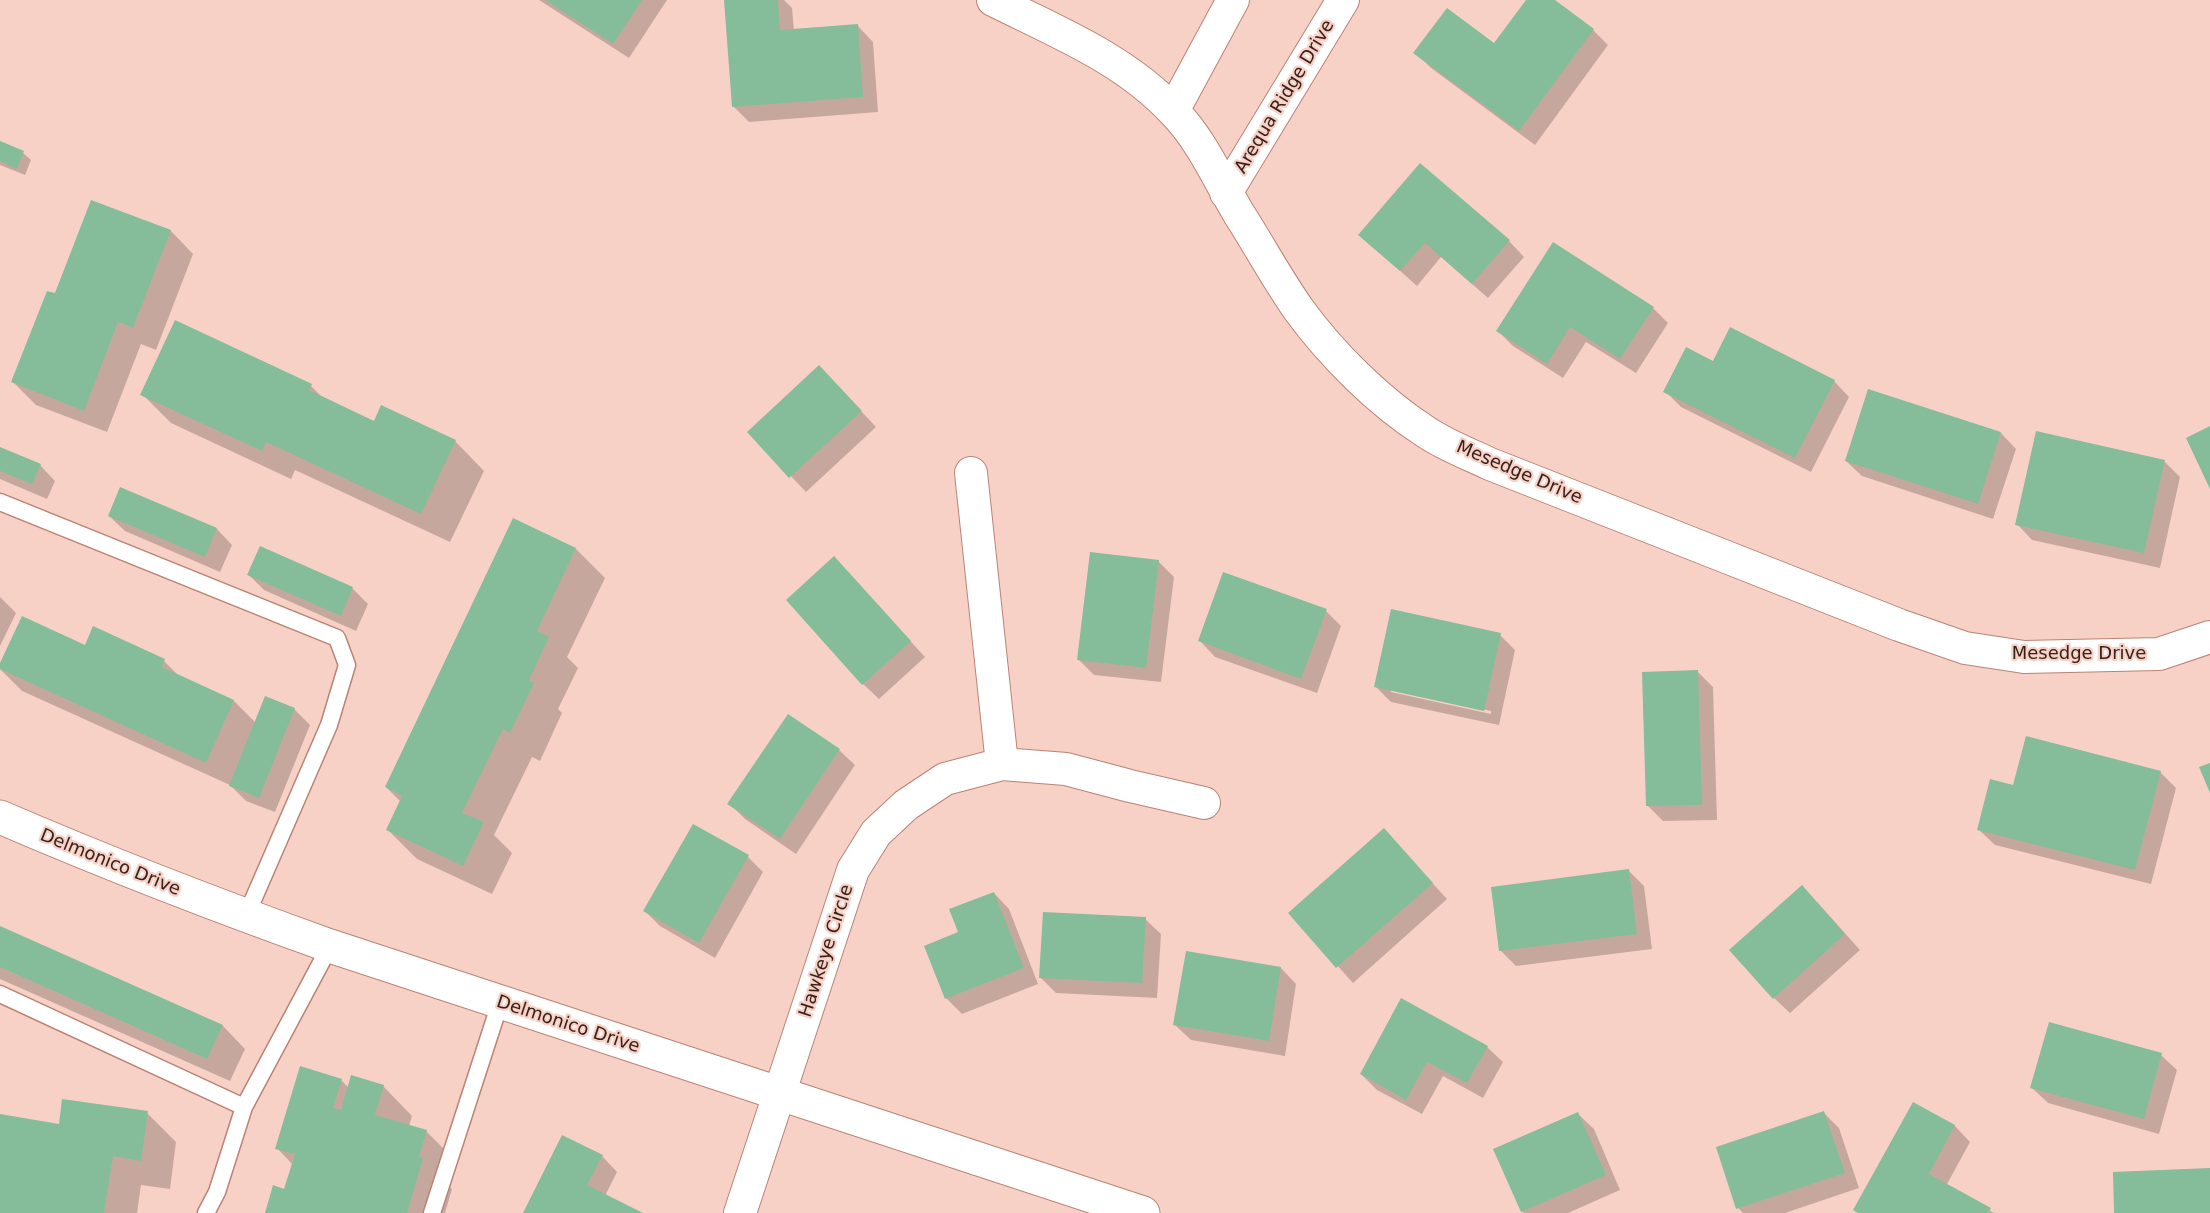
<!DOCTYPE html>
<html>
<head>
<meta charset="utf-8">
<style>
  body { margin:0 }
  canvas { display:block; background:#f8d1c6 }
</style>
</head>
<body>
<canvas width="2210" height="1213"></canvas>
<script>
const g = document.querySelector('canvas').getContext('2d');
g.lineJoin = 'round';
function paint(path, color) { g.fillStyle = color; g.fill(path, 'evenodd'); }
function trace(path, color, width, dash) { g.strokeStyle = color; g.lineWidth = width; g.lineCap = dash ? 'butt' : 'round'; g.setLineDash(dash || []); g.stroke(path); }
function write(font, color, halo, rows, align = 'center') {
  g.font = font + ' "DejaVu Sans",sans-serif'; g.lineWidth = 4.5; g.setLineDash([]); g.textBaseline = 'middle'; g.strokeStyle = halo; g.fillStyle = color; for (const [text, x, y, turn = 0] of rows) {
    g.save(); g.translate(x, y); g.rotate((+turn || 0) * Math.PI / 180); g.textAlign = isNaN(turn) ? turn : align; if (halo) g.strokeText(text, 0, 0); g.fillText(text, 0, 0); g.restore();
  }
}
paint(new Path2D(`
  M539,0H667L629,58Z
  M726,0H784L792,8L794,31L858,26L873,42L878,112L749,122L733,106Z
  M1528,0H1552L1593,30L1608,45L1535,145L1431,68L1415,52L1495,45Z
  M0,143L23,153L31,160L25,175L0,165Z
  M92,202L171,231L193,254L156,350L141,344L107,432L36,405L13,382L56,295Z
  M1360,235L1509,241L1524,257L1488,298L1441,257L1417,286Z
  M1653,308L1668,323L1636,373L1586,342L1563,378L1513,346L1498,331Z
  M1714,363L1834,381L1849,397L1811,472L1681,407L1665,391Z
  M834,382L876,427L806,492L749,432Z
  M311,386L325,400L375,423L455,441L484,471L450,542L295,470L291,479L171,423L142,394Z
  M2001,433L2016,449L1993,519L1862,476L1846,461Z
  M2037,433L2165,462L2180,477L2160,568L2032,540L2017,524Z
  M0,448L40,465L55,481L47,499L0,479Z
  M109,516L217,529L232,545L220,572L125,531Z
  M513,520L576,549L605,578L567,657L578,668L558,709L562,713L540,761L532,757L494,835L512,853L492,894L417,859L388,830L401,802L386,787Z
  M834,558L925,657L879,699L863,684Z
  M1158,561L1174,577L1161,682L1094,675L1079,660Z
  M249,575L352,588L368,604L356,631L264,590Z
  M0,597L16,613L0,646Z
  M1326,611L1341,626L1317,693L1215,657L1200,641Z
  M1500,635L1515,650L1499,725L1391,702L1375,686ZM1391,689L1491,711V714L1391,692Z
  M85,647L164,661L180,677L234,701L256,723L294,709L310,725L275,812L246,801L230,785L22,691L0,669V666Z
  M1698,672L1713,687L1717,820L1663,821L1647,805Z
  M839,750L855,765L796,854L745,819L729,803Z
  M2160,772L2176,788L2151,884L1995,845L1979,830L2014,787Z
  M1384,830L1447,899L1353,983L1290,913Z
  M748,857L763,872L715,958L660,926L645,911Z
  M1629,871L1644,886L1652,949L1516,966L1500,950Z
  M994,893L1009,909L1038,984L962,1014L946,998L960,933Z
  M1817,902L1860,950L1790,1013L1774,998Z
  M1145,919L1161,934L1157,998L1056,993L1040,977Z
  M0,928L223,1026L245,1049L230,1081L0,979Z
  M1281,968L1296,984L1285,1056L1191,1040L1175,1025Z
  M1487,1047L1503,1062L1483,1098L1443,1076L1422,1114L1377,1090L1361,1074Z
  M2161,1055L2177,1070L2159,1134L2048,1103L2032,1088Z
  M341,1080L349,1088L383,1086L412,1116L409,1126L426,1131L455,1160L448,1185L452,1189L445,1213H266L285,1191L293,1165L277,1148Z
  M1914,1104L1955,1126L1970,1142L1946,1186L1994,1213H1858L1855,1210Z
  M147,1113L176,1142L170,1189L141,1185L137,1213H0V1117L60,1126Z
  M1824,1113L1839,1128L1859,1188L1785,1213H1743L1738,1208Z
  M1578,1114L1594,1129L1620,1190L1568,1213H1524L1522,1211Z
  M602,1156L617,1172L605,1196L640,1213H524Z`), '#0003');
paint(new Path2D(`
  M545,0H642L613,44Z
  M724,0H778L780,30L858,24L863,97L732,107Z
  M1526,0H1555L1594,29L1519,131L1413,53L1447,8L1494,43Z
  M0,141L24,151L17,169L0,161Z
  M1420,163L1510,240L1472,284L1425,243L1400,271L1358,235Z
  M91,200L171,230L133,328L118,322L84,411L11,382L47,291L55,293Z
  M1553,242L1654,307L1620,359L1570,327L1547,364L1496,331Z
  M175,320L312,384L309,390L374,421L381,405L456,440L421,514L266,442L262,451L140,395Z
  M1730,327L1835,380L1795,458L1663,392L1686,347L1713,361Z
  M819,365L862,411L789,478L747,432Z
  M1868,389L2001,432L1978,504L1845,461Z
  M2210,426V489L2186,438Z
  M2036,431L2165,460L2144,553L2015,525Z
  M0,447L41,464L32,484L0,471Z
  M120,487L217,528L205,557L108,516Z
  M513,518L576,548L537,631L549,637L529,680L534,683L510,733L503,729L462,813L484,822L463,866L386,830L402,796L385,787Z
  M260,546L353,587L341,616L247,575Z
  M1090,552L1159,560L1146,668L1077,660Z
  M834,556L911,641L862,685L786,600Z
  M1223,572L1327,609L1301,679L1198,641Z
  M1391,609L1501,633L1484,711L1374,687Z
  M22,616L85,645L93,626L165,659L162,667L234,700L206,763L0,669V663Z
  M1698,670L1702,805L1646,806L1642,672Z
  M265,696L295,708L259,798L229,786Z
  M788,714L840,749L780,839L727,804Z
  M2026,736L2161,771L2135,870L1977,830L1990,779L2013,785Z
  M2210,763V793L2199,767Z
  M693,824L749,855L699,943L643,911Z
  M1384,828L1433,883L1336,968L1288,913Z
  M1629,869L1637,934L1499,951L1491,887Z
  M1802,885L1845,934L1773,999L1729,950Z
  M994,892L1024,968L945,999L924,946L958,932L949,909Z
  M1043,912L1146,917L1142,983L1039,978Z
  M0,926L223,1025L207,1059L0,967Z
  M1186,951L1281,967L1269,1041L1173,1025Z
  M1401,998L1488,1046L1467,1083L1427,1062L1406,1100L1360,1074Z
  M2049,1022L2162,1053L2144,1119L2030,1088Z
  M300,1066L342,1079L333,1108L341,1110L351,1075L384,1085L375,1115L427,1130L419,1157L423,1158L407,1213H265L273,1185L284,1189L295,1154L275,1149Z
  M62,1099L148,1111L141,1161L113,1156L104,1213H0V1114L59,1124Z
  M1913,1102L1955,1125L1929,1174L1991,1208L1988,1213H1858L1853,1210Z
  M1824,1111L1845,1173L1736,1209L1716,1147Z
  M1578,1112L1606,1175L1521,1212L1493,1149Z
  M562,1135L603,1155L587,1185L643,1213H523Z
  M2210,1168V1213H2114L2113,1172Z`), '#85bc99');
const lane = new Path2D(`
  M0,502L337,638L347,665L329,725L246,916
  M0,994L244,1107
  M206,1213L217,1192L244,1107L330,946
  M432,1213L500,1003`);
const street = new Path2D(`
  M993,0C1055,31 1125,59 1173,111C1202,140 1218,179 1239,214C1259,245 1277,279 1299,310C1331,354 1379,402 1426,432C1445,445 1469,454 1490,464L1899,625L1965,648L2024,657L2159,654L2210,637
  M1173,111L1233,0
  M1226,193L1343,0
  M971,473L1002,764
  M740,1213L853,870L876,833L906,805L945,779L1002,764L1066,769L1130,786L1204,803`);
const secondary = new Path2D(`
  M0,817C109,864 218,906 330,946L1143,1213`);
trace(lane, '#bc8272', 19);
trace(street, '#bc8272', 34);
trace(secondary, '#bc8272', 35);
trace(lane, '#fff', 16);
trace(street, '#fff', 32);
trace(secondary, '#fff', 33);
write('18px', '#372019', '#f8d1c6', [
  ["Arequa Ridge Drive",1285,97,-59],
  ["Mesedge Drive",1519,473,23],
  ["Mesedge Drive",2079,654],
  ["Delmonico Drive",110,863,22],
  ["Hawkeye Circle",827,951,-72],
  ["Delmonico Drive",568,1025,18]
]);
</script>
</body>
</html>
